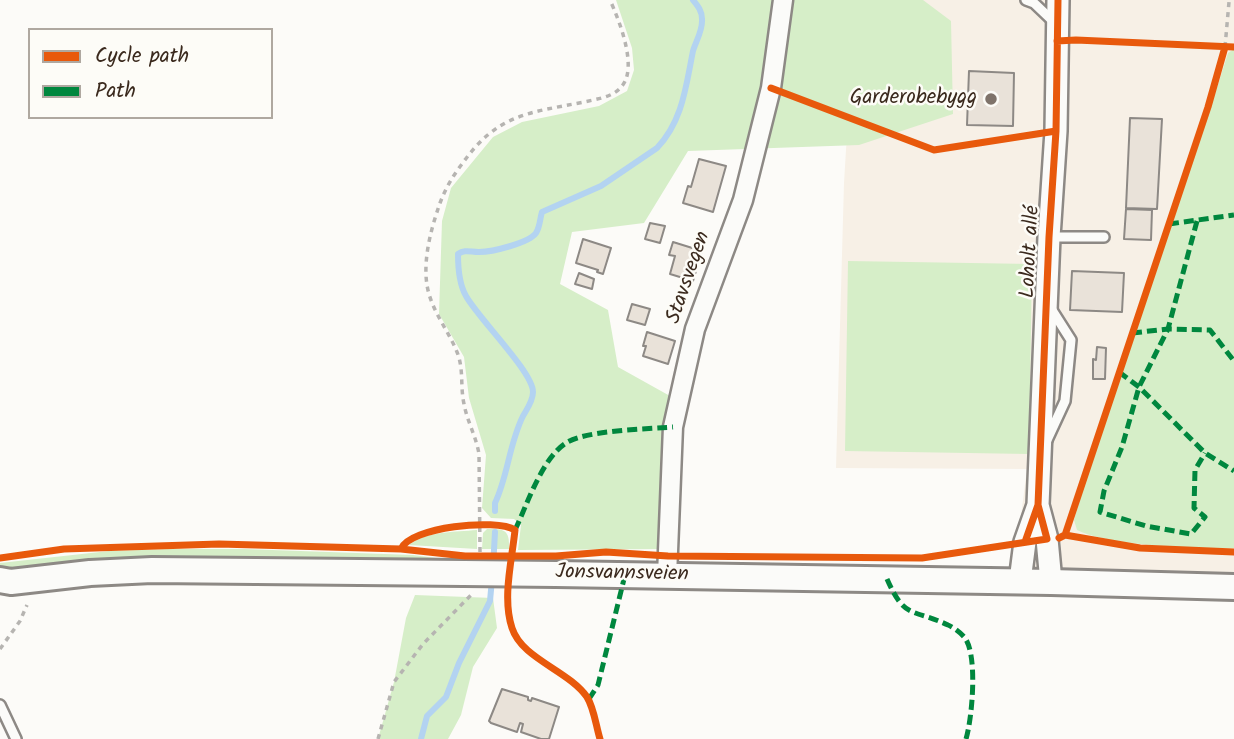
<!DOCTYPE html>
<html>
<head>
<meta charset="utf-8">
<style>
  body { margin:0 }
  #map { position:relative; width:1234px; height:739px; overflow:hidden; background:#fcfbf8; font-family:Kalam,sans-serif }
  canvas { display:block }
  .legend { position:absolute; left:28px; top:28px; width:245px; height:91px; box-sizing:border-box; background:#fdfcf7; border:2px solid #afa8a0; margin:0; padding:9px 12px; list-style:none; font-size:21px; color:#3b2a1e }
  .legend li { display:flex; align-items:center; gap:14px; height:35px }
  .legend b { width:35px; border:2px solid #afa8a0 }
</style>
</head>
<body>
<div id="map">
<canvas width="1234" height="739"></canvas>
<ul class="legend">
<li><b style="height:9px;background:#e8590c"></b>Cycle path</li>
<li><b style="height:9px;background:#00873e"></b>Path</li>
</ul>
</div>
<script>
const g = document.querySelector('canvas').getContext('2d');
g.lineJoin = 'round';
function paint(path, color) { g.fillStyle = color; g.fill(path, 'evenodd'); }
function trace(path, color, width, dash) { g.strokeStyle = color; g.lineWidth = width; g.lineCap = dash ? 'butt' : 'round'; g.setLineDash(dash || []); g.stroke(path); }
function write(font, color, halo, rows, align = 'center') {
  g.font = font + ' Kalam,sans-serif'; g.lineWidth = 5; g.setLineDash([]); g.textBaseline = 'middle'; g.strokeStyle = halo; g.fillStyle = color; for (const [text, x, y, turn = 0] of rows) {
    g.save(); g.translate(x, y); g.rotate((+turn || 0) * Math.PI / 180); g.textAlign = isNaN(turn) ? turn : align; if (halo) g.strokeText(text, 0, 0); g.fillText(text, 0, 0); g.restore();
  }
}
paint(new Path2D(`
  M855,0H1234V587L1020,581L1018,539L1027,469L836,468L844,183Z`), '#f7f0e6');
paint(new Path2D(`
  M616,0H923L951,21L953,114L859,145L688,151L644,223L572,232L560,284L608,310L618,367L670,396C665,432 661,468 660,505C660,519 666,537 662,549L518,550L521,525L514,519L491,518L482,508L486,455L469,398L464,357L439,314L442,221L451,188L493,137L522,122L599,106L627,91L634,70L632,48Z
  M1234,49V548C1200,550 1105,545 1077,530L1074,520C1118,362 1179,210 1228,53Z
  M848,261L1032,264L1029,454L845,451Z
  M487,529C504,529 510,529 509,549H482L483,533Z
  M477,530V549L409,545C427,531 455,532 477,530Z
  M169,549H244L413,555L443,559C296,559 146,551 0,571V563L109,551Z
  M415,595L493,598L497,628L473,667L461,715L448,739H378L394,682L406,618Z`), '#d6eec8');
trace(new Path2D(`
  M495,511V503C508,476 509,444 523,416C527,409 533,401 533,392C533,372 478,318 466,296C459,284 458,267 458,254C465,249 470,252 479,252C492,252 529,243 536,233C540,227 540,218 542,212L601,186L657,148C683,121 686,85 693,51C696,41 703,30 702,19C702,11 698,6 693,0
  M493,568L495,532
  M421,739L427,716L446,697L459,663L490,601L492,579`), '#b3d3f1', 6);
const building = new Path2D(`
  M969,71L1014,73L1013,126L967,125Z
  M1130,118L1162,119L1157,209L1126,208Z
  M699,159L726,166L713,212L683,203L688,186L691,187Z
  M1126,209L1152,210L1151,240L1124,239Z
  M650,223L665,226L660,243L645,239Z
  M583,239L611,248L603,274L597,272L598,270L576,263Z
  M673,242L702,251L693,281L670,274L675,256L669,255Z
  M1072,271L1124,273L1122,312L1070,310Z
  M579,273L594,279L592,289L575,284Z
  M632,304L650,309L645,325L627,320Z
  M647,332L675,341L668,364L643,356L646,346H643Z
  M1097,347L1106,348L1105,379H1093V359L1096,360Z
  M502,689L528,697V700L531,701L532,698L559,707L549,739H541L521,732L523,724L520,723L517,732L491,723L489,721Z`);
paint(building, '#e9e2d9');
trace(building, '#8d8985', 2);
const service = new Path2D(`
  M1026,0L1034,3L1055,23
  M1049,237H1104
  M1047,440L1065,401L1071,340L1050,307
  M0,705L16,739`);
const minor = new Path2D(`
  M667,576L673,427L695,329L743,200L771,88L783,0`);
const tertiary = new Path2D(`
  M1038,505L1047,539L1051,582
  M1020,581L1025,542L1038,505L1049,237L1056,131L1058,0`);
const secondary = new Path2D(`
  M556,574L1051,582L1234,587
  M0,580L11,582L90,573L152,570L464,573`);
trace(service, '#8d8985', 14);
trace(minor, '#8d8985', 23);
trace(tertiary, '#8d8985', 26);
trace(secondary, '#8d8985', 30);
trace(new Path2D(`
  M1225,47L1229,2
  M480,552L479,454C476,436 467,421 464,404C460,386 464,369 457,352C449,332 435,315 429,294C421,267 430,232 439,206C444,191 452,177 462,164C497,114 528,113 584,102C597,99 614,97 622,86C638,67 619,20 610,0
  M0,649L20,621L27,605
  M378,739L394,682L423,644L471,595`), '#b6b4b1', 3.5, [5, 5]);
trace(service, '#fbfbf9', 9);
trace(minor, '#fbfbf9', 18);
trace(tertiary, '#fbfbf9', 21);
trace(secondary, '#fbfbf9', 24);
const secondaryBridge = new Path2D(`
  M464,573L556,574`);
trace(secondaryBridge, '#8d8985', 30, []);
trace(secondaryBridge, '#fbfbf9', 24);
trace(new Path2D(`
  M1197,221L1168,329L1139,387L1122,447L1104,491L1100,512L1146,526L1191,534L1205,517L1194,508L1195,470L1205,453
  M1169,224L1234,215
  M1132,333L1168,329L1210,330L1234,361
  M1119,372L1139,387L1205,453L1234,471
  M515,530C527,505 542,458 566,443C586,430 648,429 673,427
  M887,579C905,620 912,608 948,625C953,627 961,633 965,638C978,656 972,719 966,739
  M589,699L598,685L625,575`), '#00873e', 5, [10, 5]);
trace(new Path2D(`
  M1057,41L1076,40L1234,47
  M771,88L934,150L1056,131
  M1065,535L1208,107L1225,47
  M1059,538L1065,535L1140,548L1234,552
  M1025,542L1038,505L1049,237L1056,131L1058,0
  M401,549C410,527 496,518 515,530C512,560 502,598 512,628C522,659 568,670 587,697C594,708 596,726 600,739
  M0,558L64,549L219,544L401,549L465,556H556L606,552L668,556L922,558L1047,539L1038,505`), '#e8590c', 7);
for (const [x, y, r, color] of [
  [991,99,7,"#7f736a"]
]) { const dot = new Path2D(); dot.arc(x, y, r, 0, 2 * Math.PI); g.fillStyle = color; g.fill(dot); trace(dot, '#fdfcf7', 2.5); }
write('21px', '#3b2a1e', '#fdfcf7', [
  ["Garderobebygg",977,99]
], 'right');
write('21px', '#3b2a1e', '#fdfcf7', [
  ["Loholt allé",1032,252,-87],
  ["Stavsvegen",690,278,-71],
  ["Jonsvannsveien",622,575,1]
]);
</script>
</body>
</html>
